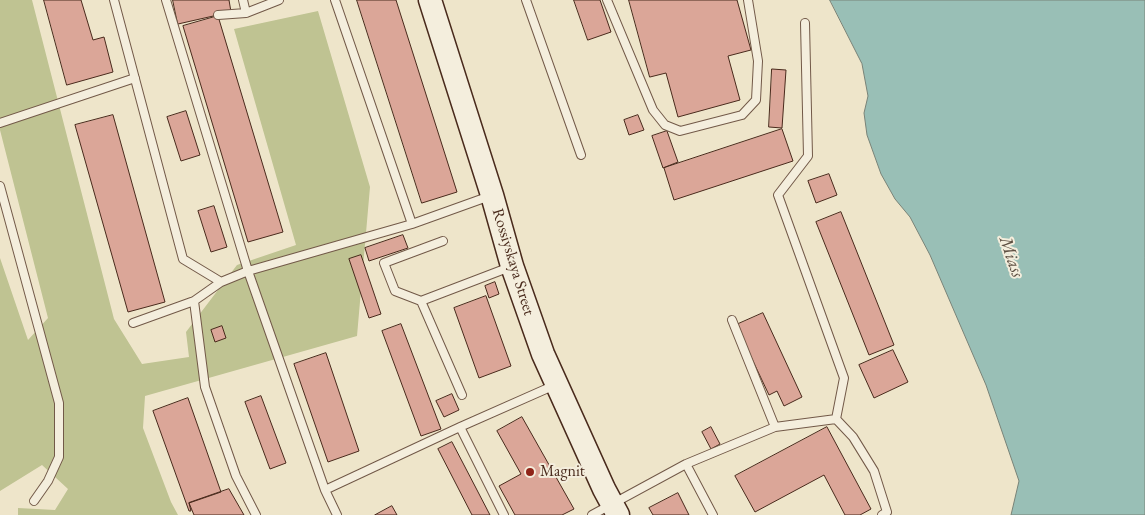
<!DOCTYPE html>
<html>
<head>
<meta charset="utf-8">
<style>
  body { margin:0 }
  canvas { display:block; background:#eee5ca }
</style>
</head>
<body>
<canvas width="1145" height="515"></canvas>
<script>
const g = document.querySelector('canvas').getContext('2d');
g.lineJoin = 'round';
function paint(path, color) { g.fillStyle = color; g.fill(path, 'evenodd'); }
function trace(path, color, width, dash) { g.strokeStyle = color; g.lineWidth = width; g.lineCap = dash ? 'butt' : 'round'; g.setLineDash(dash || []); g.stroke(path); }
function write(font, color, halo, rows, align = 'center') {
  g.font = font + ' "EB Garamond",serif'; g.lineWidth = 4; g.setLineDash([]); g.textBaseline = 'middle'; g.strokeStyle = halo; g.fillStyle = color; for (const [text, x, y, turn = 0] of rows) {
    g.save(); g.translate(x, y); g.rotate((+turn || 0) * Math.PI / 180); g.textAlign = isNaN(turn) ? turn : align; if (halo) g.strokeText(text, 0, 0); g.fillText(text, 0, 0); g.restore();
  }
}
paint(new Path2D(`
  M0,0H32L114,319L142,364L189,357L186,332L237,265L296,245L234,29L318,11L370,187L357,336L145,396L143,428L171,502L178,515H18V508L55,510L68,489L42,465L0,491V258L28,340L48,318L0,130Z`), '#bfc392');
const water = new Path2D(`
  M830,0H1145V515H1011L1019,481L986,385L930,255L910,217L895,199L881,174L867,135L864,113L868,96L862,64Z`);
paint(water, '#99bfb6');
trace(water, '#798378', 1);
const building = new Path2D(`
  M44,0H81L93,40L104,37L113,72L67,85Z
  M173,0H229L231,12L178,24Z
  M357,0H396L457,192L422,203Z
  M574,0H600L611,32L588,40Z
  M629,0H737L751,50L728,56L740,100L678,117L666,73L650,77Z
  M218,16L283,232L248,242L183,26Z
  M772,69L786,70L782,128L769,127Z
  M186,111L200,155L181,161L167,117Z
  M113,115L165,302L128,312L75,125Z
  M638,115L644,130L629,135L624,120Z
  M782,129L793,161L674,200L664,168Z
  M667,131L678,162L663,168L652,136Z
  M829,174L837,195L816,203L808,181Z
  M214,206L227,247L211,252L198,211Z
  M841,212L894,345L869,355L816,222Z
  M403,235L408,248L369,261L365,248Z
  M361,255L381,314L369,318L349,259Z
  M495,282L499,294L489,298L485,286Z
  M486,296L511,366L479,378L454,308Z
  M763,313L802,397L784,406L777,391L769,395L736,325Z
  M401,324L441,429L421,436L382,331Z
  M222,326L226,338L215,342L211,330Z
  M893,350L908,382L874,398L859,365Z
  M326,353L359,451L328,462L294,364Z
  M452,394L459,410L444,417L436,401Z
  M261,396L286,463L270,469L245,402Z
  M188,398L221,492L189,503L191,511H189L153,411Z
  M522,417L574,509L562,515H515L499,486L521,474L497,431Z
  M711,427L720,444L711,449L702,432Z
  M827,427L871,509L860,515H845L824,475L755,512L735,476Z
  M452,442L490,515H472L438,449Z
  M229,489L244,515H194L189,503Z
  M678,493L689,515H653L649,508Z
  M392,506L397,515H375Z`);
paint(building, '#dba698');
trace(building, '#492a1c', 1);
const service = new Path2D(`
  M114,0L183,259L221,282
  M166,0L248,271L325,490L337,515
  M243,0L246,13L279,0
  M335,0L412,224
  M526,0L581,155
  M607,0L653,110L665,125L680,131L742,115L756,100L758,61L748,0
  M218,15L246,13
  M805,23L808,156L778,195L844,378L836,419
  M0,123L135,78
  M0,186L59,403V457L48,481L34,501
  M194,301L205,387L236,476L256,515
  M421,301L395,291L384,263L443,241
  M732,320L775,427
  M133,323L194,301L221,282L248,271L412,224L490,196
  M462,395L421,301L510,267
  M460,427L504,515
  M686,464L713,515
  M325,490L460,427L555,385
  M592,515L686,464L775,427L836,419L853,437L874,471L887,512L882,515`);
const secondary = new Path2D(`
  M430,0L492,195L512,266L543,354L604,489L618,515`);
trace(service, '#725948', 10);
trace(secondary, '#492a1c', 25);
trace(service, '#f4eedd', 8);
trace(secondary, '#f4eedd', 22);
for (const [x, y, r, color] of [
  [530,472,5,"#8f2418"]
]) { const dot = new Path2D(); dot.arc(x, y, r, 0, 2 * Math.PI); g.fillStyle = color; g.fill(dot); trace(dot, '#f4eedd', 2); }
write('16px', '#492a1c', '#f4eedd', [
  ["Rossiyskaya Street",513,262,73]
]);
write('16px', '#492a1c', '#f4eedd', [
  ["Magnit",540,472]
], 'left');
write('italic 18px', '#5d4f42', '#f4eedd', [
  ["Miass",1011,257,71]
]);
</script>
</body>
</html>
